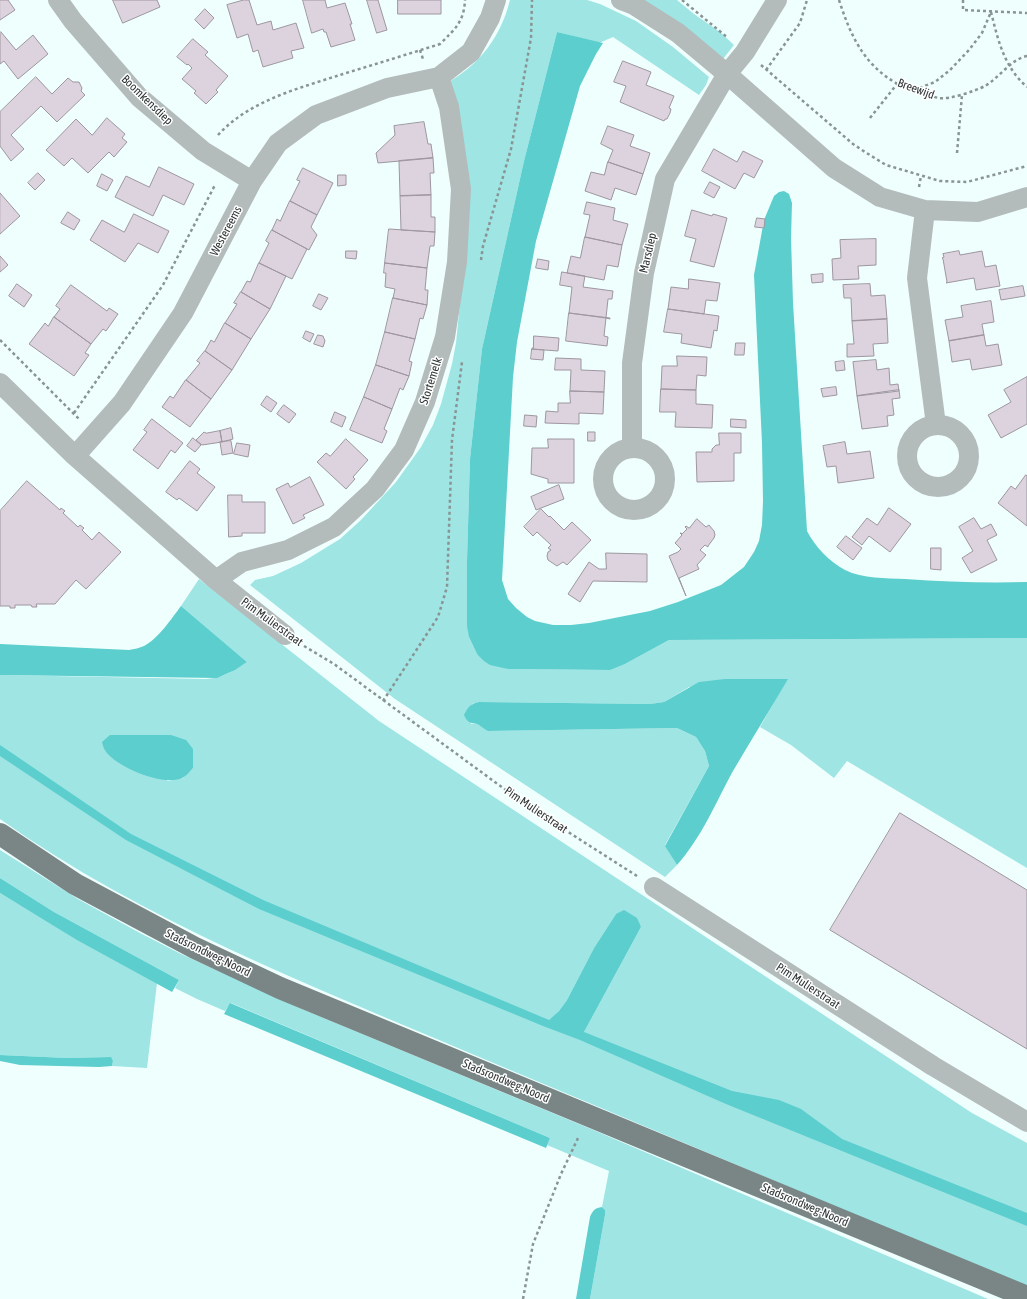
<!DOCTYPE html>
<html>
<head>
<meta charset="utf-8">
<style>
  body { margin:0 }
  canvas { display:block; background:#eefffe }
</style>
</head>
<body>
<canvas width="1027" height="1299"></canvas>
<script>
const g = document.querySelector('canvas').getContext('2d');
g.lineJoin = 'round';
function paint(path, color) { g.fillStyle = color; g.fill(path, 'evenodd'); }
function trace(path, color, width, dash) { g.strokeStyle = color; g.lineWidth = width; g.lineCap = dash ? 'butt' : 'round'; g.setLineDash(dash || []); g.stroke(path); }
function write(font, color, halo, rows, align = 'center') {
  g.font = font + ' "Asap Condensed",sans-serif'; g.lineWidth = 3; g.setLineDash([]); g.textBaseline = 'middle'; g.strokeStyle = halo; g.fillStyle = color; for (const [text, x, y, turn = 0] of rows) {
    g.save(); g.translate(x, y); g.rotate((+turn || 0) * Math.PI / 180); g.textAlign = isNaN(turn) ? turn : align; if (halo) g.strokeText(text, 0, 0); g.fillText(text, 0, 0); g.restore();
  }
}
paint(new Path2D(`
  M510,0H587L600,4L636,21L673,47L709,77L706,85L699,95L613,37L599,43L557,32L524,161L482,349L470,459L467,561L469,637L477,654L508,669L609,670L625,664L669,640L1027,638V868L847,761L834,778L791,745L760,727L787,679L689,687L664,702L650,704L479,702L472,704L471,724H478L488,731L677,728L696,737L705,751L709,766L665,845L677,865L665,877L395,699L250,585L255,580L273,576L301,563L340,539L361,520L396,482L421,447L433,425L441,404L452,364L456,343L462,283L447,83C479,65 501,37 510,0Z
  M642,0H677L694,14L720,32L734,45L723,59Z
  M199,579L379,721L972,1113L1027,1143V1287C842,1209 657,1131 472,1054C310,985 144,921 0,819V675L206,679C223,678 233,671 247,662L181,606ZM110,735L141,736L193,768L183,778L168,781ZM616,914L641,927L584,1032L544,1025L559,1011L567,1000L594,948Z
  M0,850L78,899L140,933L181,954L302,1009L591,1129L988,1299H590L605,1215V1210L602,1207L609,1171L547,1145L550,1138L231,1003L225,1011L197,999L175,988L179,980L54,912L0,878Z
  M0,893L30,911L157,983L147,1068L112,1066L113,1061L110,1057L67,1058L0,1055Z`), '#9ee5e4');
paint(new Path2D(`
  M557,32L603,43L596,54L580,86L536,241L517,342L513,377L502,580L508,599L516,608L527,617L535,621L553,625H571L589,623L650,611L678,602L721,585L744,567L754,552L759,541L762,525L763,501L762,443L754,275L764,220L774,196L779,192L784,191L789,194L792,203L791,238L793,303L807,531C816,548 829,561 845,570C863,579 886,578 905,579C946,582 986,583 1027,582V638L669,640L625,664L610,670L508,669L490,665L484,661L477,654L469,637L467,626V561L470,459L482,349L524,161Z
  M181,606L247,662L235,670L217,678L0,675V644L129,650C134,649 140,648 144,646C158,639 172,618 181,606Z
  M725,679H788C770,710 751,740 733,771C716,802 702,837 677,865L665,846L709,766L705,751L696,737L677,728L488,731C484,729 480,725 477,724C470,723 467,722 464,715C468,707 470,704 479,702L650,704L664,702L699,682Z
  M110,735H171L186,740L193,749V768C190,771 187,775 184,777C166,788 119,768 107,753C104,750 103,746 102,742Z
  M0,745L131,834L263,900L549,1020L559,1011L567,1000L594,948L616,914L624,910L637,918L641,927L584,1032L732,1091L779,1100L801,1109L842,1139L1027,1213V1226L726,1104L580,1040L543,1026L259,909L126,840L0,756Z
  M0,878L54,912L179,980L172,992L77,940L0,893Z
  M230,1003L550,1138L546,1148L224,1014Z
  M0,1055L67,1058L111,1057L113,1061L112,1066L99,1067L20,1065L0,1061Z
  M602,1207L605,1210V1215L590,1299H576L590,1217C593,1210 595,1208 602,1207Z`), '#5ccecd');
const building = new Path2D(`
  M0,0H8L15,10L0,20Z
  M113,0H157L160,7L123,23Z
  M244,0H249L257,25L271,21L273,30L296,23L304,48L291,51L293,58L263,67L258,50L253,52L248,34L237,38L227,5Z
  M303,0H325L327,8L345,3L352,24H350L355,40L331,47L326,32H324L323,29L312,33Z
  M367,0H378L387,30L377,33Z
  M398,0H441V14H398Z
  M205,9L214,18L204,29L195,20Z
  M1,32L16,50L33,35L48,54L18,79L4,61L0,64V33Z
  M193,39L208,52L205,55L228,76L216,90L218,92L206,104L194,93L196,91L182,79L192,68L188,64L187,65L177,57Z
  M623,61L651,72L646,85L674,96L669,108L671,109L670,113L667,119H665L664,121L620,102L626,86L614,82Z
  M36,77L52,94L68,78L73,82H79L82,88L81,91L85,95L57,122L41,106L11,135L24,149L11,161L0,146V112Z
  M107,118L125,134L122,138L127,142L114,157L109,152L88,173L72,158L64,166L46,150L76,119L92,135Z
  M424,122L428,144H431L433,158L378,163L376,153L395,135L394,126Z
  M608,126L634,135L630,146L650,153L643,174L608,162L613,150L601,144Z
  M714,149L737,162L743,151L763,161L754,178L744,173L735,189L702,171Z
  M433,158L434,173H430L431,195L400,196L399,161Z
  M608,162L643,174L636,195L615,188L611,200L585,191L591,172L604,175Z
  M159,167L194,184L184,205L163,195L153,216L115,197L126,176L149,187Z
  M303,168L333,183L317,215L290,201L300,181L297,180Z
  M38,173L45,180L35,190L28,183Z
  M102,174L113,180L107,191L97,186Z
  M338,175H346V185L338,186Z
  M710,182L720,187L714,198L704,193Z
  M0,193L20,216L0,234Z
  M431,195V217H435V232L401,230L400,196Z
  M290,201L317,215L311,227L317,235L309,250L272,230L277,219L280,221Z
  M587,202L615,208L613,220L628,224L622,245L585,237L590,215L584,214Z
  M692,210L712,216L713,214L727,218L714,267L690,261L696,239L685,236Z
  M68,212L80,220L74,230L61,223Z
  M134,214L169,231L158,253L138,243L125,262L90,240L102,220L124,232Z
  M757,218L765,219L764,228L755,227Z
  M389,229L435,232L434,246H430L427,268L385,263Z
  M272,230L307,249L292,279L259,263L269,243L266,241Z
  M585,237L622,245L618,267L607,265L604,280L567,273L571,256L580,258Z
  M876,239V265L858,266L859,279L833,280L832,259L841,258L840,240Z
  M346,251H357L356,259L346,258Z
  M959,251L960,255L982,251L985,267L996,265L1000,286L976,290L974,278L946,283L947,282L943,259L942,258L944,257L943,254Z
  M0,256L8,265L0,272Z
  M538,259L549,261L548,270L536,268Z
  M259,263L286,276L270,309L241,292L247,281L250,282Z
  M385,263L427,268L425,290H428L427,305L393,298L395,289L385,287L386,273H384Z
  M562,272L585,276L583,287L613,291L612,299H608L606,318L569,313L572,287L560,285Z
  M823,274V282L812,283L811,275Z
  M689,279L720,283L717,301L706,300L704,314L668,309L671,287L688,289Z
  M17,284L32,295L24,307L9,296Z
  M870,284L871,296L885,295L887,319L852,321L851,298H844L843,285Z
  M71,285L107,311L109,308L118,314L106,331L103,329L91,344L54,317L60,309L56,306Z
  M1023,286L1025,296L1001,300L999,290Z
  M241,292L270,309L251,339L225,323L237,304L234,303Z
  M319,294L328,298L321,310L313,306Z
  M393,298L427,305L423,319L420,318L415,339L385,332Z
  M991,301L994,322L982,324L984,335L949,341L945,320L963,317L961,306Z
  M668,309L719,316L717,331L714,330L711,348L681,343L682,334L664,332Z
  M569,313L610,318V319L606,318L604,336L608,337L607,346L566,341Z
  M54,317L91,344L85,353L89,355L74,376L29,344L45,323L48,326Z
  M887,319L888,343L873,344L874,356L847,357V344H854L852,321Z
  M225,323L251,339L232,370L205,351L211,340L214,342Z
  M306,331L314,334L310,342L303,338Z
  M385,332L415,339L409,361L412,362L409,376L376,365Z
  M318,335L323,336L325,341L323,347L314,344Z
  M984,335L986,346L998,344L1002,365L972,370L970,359L952,362L949,341Z
  M534,336L559,338L558,351L532,349V348H533Z
  M736,343H745L744,355H735Z
  M532,349L544,350L543,360L531,359Z
  M205,351L232,370L211,399L186,380L200,363L197,361Z
  M677,356L707,357L706,376L697,375L696,390L661,389L662,366H677Z
  M556,358L581,359V370L605,371L604,392L570,391L571,370H555Z
  M876,360L877,370L889,368L890,385L898,384L899,391L857,396L853,362Z
  M844,361L845,370L836,371L835,362Z
  M376,365L409,376L403,390L400,388L392,409L364,397Z
  M1027,377V424L1001,438L988,415L1011,402L1004,390Z
  M186,380L211,399L190,427L162,407L170,396L173,398Z
  M836,387L837,395L823,397L821,389Z
  M661,389L696,390V404L713,405L712,428L675,427L676,412H660Z
  M899,390L900,398L892,399L894,415L887,416L888,426L862,429L857,396Z
  M570,391L604,392L603,414L579,413V424L545,423L546,411L558,412V403H570Z
  M267,396L277,403L271,412L261,405Z
  M364,397L392,409L384,429L387,431L382,443L350,430Z
  M284,405L296,414L289,423L277,414Z
  M335,412L346,417L342,427L331,422Z
  M525,415L537,416L536,427L524,426Z
  M152,419L183,443L175,453L171,450L158,469L133,450L147,432L144,430Z
  M731,419L746,420V428L731,427Z
  M231,428L233,439L222,442L220,431Z
  M220,431L222,442L202,445L196,440L204,432L206,433Z
  M588,432H595V441H588Z
  M719,433H741V453H734V481L697,482L696,452H712V449L716,445H719Z
  M193,438L201,445L195,452L187,446Z
  M346,439L368,460L353,477L355,479L346,489L317,462L326,453L330,456Z
  M548,439H574V483H548V479L531,474L532,448H548Z
  M231,441L233,453L222,455L220,442Z
  M845,442L847,454L870,451L874,478L838,483L836,466L827,467L823,446Z
  M237,443L250,445L248,457L234,454Z
  M190,461L200,469L197,473L215,487L197,511L179,498L177,500L166,492Z
  M1026,475L1027,476V526L998,503L1011,486L1015,489Z
  M310,477L324,505L303,515L305,518L293,524L276,489L288,483L290,487Z
  M27,481L60,510L61,508L65,511L63,513L78,527L80,525L84,528L82,530L92,540L99,532L121,552L86,589L76,580L55,604H36L37,607H32L31,605H15V608H10V606H0V511Z
  M559,485L564,499L536,510L531,497Z
  M228,495H242V502H265V533H242V536L229,537Z
  M889,508L911,524L890,552L869,536L862,545L852,537L867,518L877,525Z
  M541,509L549,517L550,516L564,530L572,522L591,540L567,565L563,562L557,566L548,560L547,556L548,552L551,550L548,548L551,545L537,532L533,536L524,527Z
  M974,518L981,529L991,524L997,535L987,540L997,560L971,573L962,558L973,551L959,527Z
  M697,519L706,527L709,525L714,531L715,535L714,538L708,546V547L705,545L700,550L706,555L697,565L699,569L679,578L686,596L669,556L678,552L681,549L675,543L682,535L680,533H681L682,534L687,529L685,527L686,526L689,528Z
  M846,536L862,548L853,560L837,547Z
  M931,548H941V570L931,569Z
  M606,553L647,554V582L593,581L580,602L568,594L589,562L599,569H606Z
  M900,813L1027,890V1049L830,930Z`);
paint(building, '#dcd3de');
trace(building, '#9e96a0', 1);
trace(new Path2D(`
  M682,0L728,38
  M839,0C850,34 863,64 896,83C903,87 913,90 921,92C927,94 933,97 939,98C949,100 975,91 985,86C999,78 1011,59 1027,56
  M963,0V10L1027,13
  M991,12C998,40 1004,67 1027,87
  M420,50L423,59
  M761,65L853,144L865,152L886,165L940,181L967,182L1027,166
  M766,70L800,23L807,0
  M914,90L935,82L950,70L969,50L982,33L991,12
  M870,118L897,84
  M218,135C250,100 300,88 343,74C376,64 408,54 440,44C455,29 464,22 465,0
  M957,153L962,95
  M919,187L921,176
  M481,260L483,246L511,149L531,38L532,0
  M0,340L79,419
  M74,413L163,285L215,185
  M304,646L334,664L529,807L637,876
  M383,701L438,617L447,587L452,440L462,362
  M523,1299L533,1244L561,1174L579,1136`), '#899493', 2.5, [3, 3]);
trace(new Path2D(`
  M58,0L73,21L139,97L203,151L252,181
  M621,0L634,5L678,33L727,74L834,168L880,197L925,210L978,212L1027,197
  M925,210L917,278L936,425
  M0,383L75,456L216,580L285,635
  M907 456a31 31 0 1 1 62 0a31 31 0 1 1-62 0Z
  M632,448V363L644,273L665,179L727,74L745,52L777,0
  M603 479a31 31 0 1 1 62 0a31 31 0 1 1-62 0Z
  M75,456L122,403L183,313L252,181L278,143L316,115L387,88L439,77L471,52L490,18L496,0
  M216,580L242,562L288,550L334,527L375,489L404,450L425,402L445,337L457,262L461,189L449,107L439,77
  M654,887L933,1066L1027,1122`), '#b4bbbb', 20);
trace(new Path2D(`
  M0,834L75,884L195,948L280,988L1027,1297`), '#798685', 22);
write('12px', '#2f3535', '#fff', [
  ["Breewijd",916,89,20],
  ["Boomkensdiep",147,100,44],
  ["Westereems",226,231,-62],
  ["Marsdiep",648,253,-77],
  ["Stortemelk",431,381,-72],
  ["Pim Mulierstraat",272,622,36],
  ["Pim Mulierstraat",536,810,34],
  ["Stadsrondweg-Noord",208,953,26],
  ["Pim Mulierstraat",808,986,33],
  ["Stadsrondweg-Noord",506,1081,23],
  ["Stadsrondweg-Noord",805,1205,23]
]);
</script>
</body>
</html>
